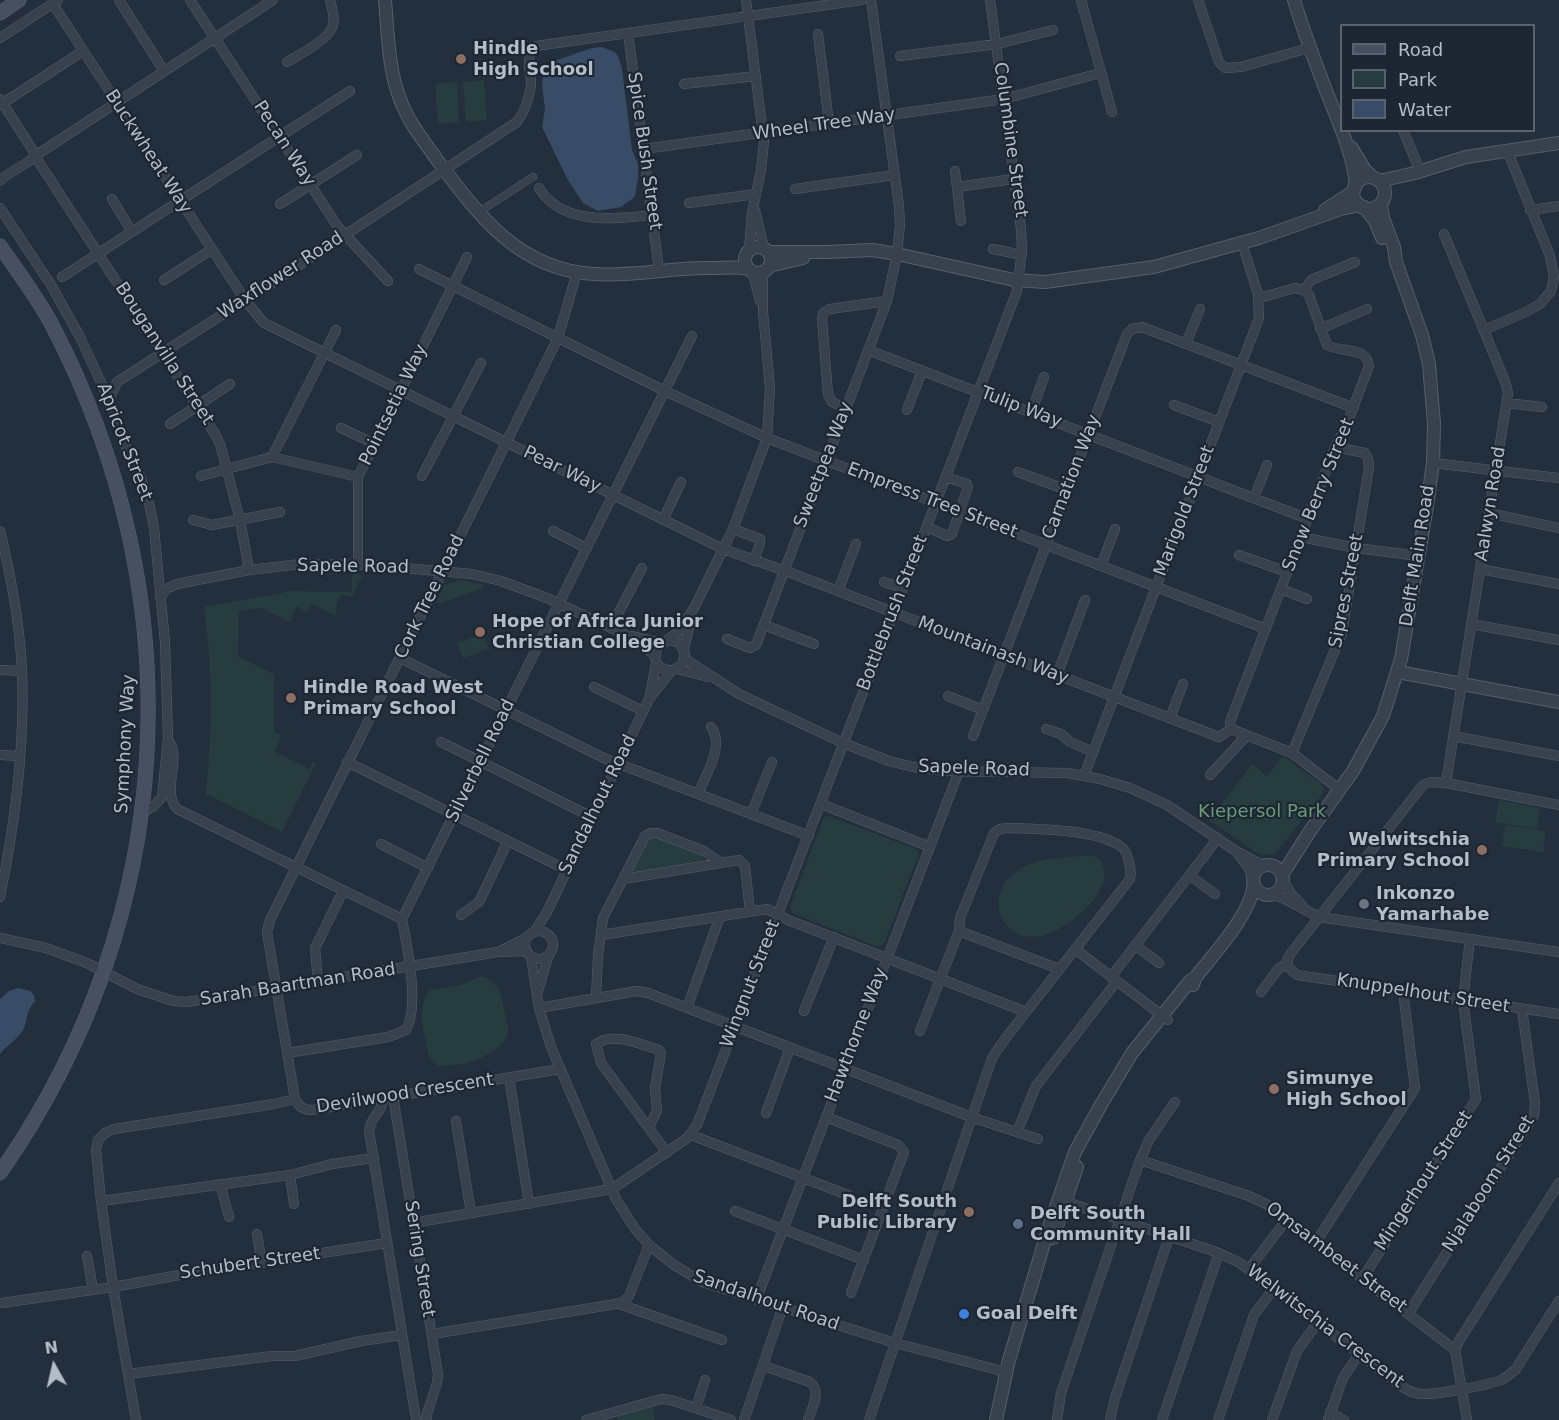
<!DOCTYPE html>
<html>
<head>
<meta charset="utf-8">
<style>
  body { margin:0 }
  #map { position:relative; width:1559px; height:1420px; overflow:hidden; background:#242f3e; font-family:"DejaVu Sans",sans-serif }
  canvas { display:block }
  .legend { position:absolute; left:1340px; top:24px; width:195px; height:108px; box-sizing:border-box; background:#1d2633; border:2px solid #59626f; margin:0; padding:8px 10px; list-style:none; font-size:18px; color:#b4bcc9 }
  .legend li { display:flex; align-items:center; gap:12px; height:30px }
  .legend b { width:30px; border:2px solid #59626f }
  .north { position:absolute; left:24px; top:1336px; width:60px; height:60px; -webkit-text-stroke:4px #1d2633; paint-order:stroke; rotate:352deg; font-size:16px; font-weight:700; line-height:24px; text-align:center; color:#b4bcc9 }
  .north::after { content:''; display:block; margin:auto; width:21px; height:27px; background:#b4bcc9; clip-path:polygon(50% 0,100% 100%,50% 72%,0 100%) }
</style>
</head>
<body>
<div id="map">
<canvas width="1559" height="1420"></canvas>
<ul class="legend">
<li><b style="height:8px;background:#465061"></b>Road</li>
<li><b style="height:16px;background:#263c3f"></b>Park</li>
<li><b style="height:16px;background:#394c67"></b>Water</li>
</ul>
<div class="north">N</div>
</div>
<script>
const g = document.querySelector('canvas').getContext('2d');
g.lineJoin = 'round';
function paint(path, color) { g.fillStyle = color; g.fill(path, 'evenodd'); }
function trace(path, color, width, dash) { g.strokeStyle = color; g.lineWidth = width; g.lineCap = dash ? 'butt' : 'round'; g.setLineDash(dash || []); g.stroke(path); }
function write(font, color, halo, rows, align = 'center') {
  g.font = font + ' "DejaVu Sans",sans-serif'; g.lineWidth = 4.5; g.setLineDash([]); g.textBaseline = 'middle'; g.strokeStyle = halo; g.fillStyle = color; for (const [text, x, y, turn = 0] of rows) {
    g.save(); g.translate(x, y); g.rotate((+turn || 0) * Math.PI / 180); g.textAlign = isNaN(turn) ? turn : align; if (halo) g.strokeText(text, 0, 0); g.fillText(text, 0, 0); g.restore();
  }
}
paint(new Path2D(`
  M484,80L487,120L466,122L463,82Z
  M457,82L459,122L438,124L435,84Z
  M352,571L362,576L352,597L341,595L337,603L336,616L312,604L307,613L297,606L290,622L262,608L239,611L238,656L274,674V732L282,735L275,752L309,769L313,762L316,763L282,832L206,794C212,732 213,669 204,607L292,591L352,592Z
  M460,580L482,584L483,588L438,604L437,601L444,585Z
  M483,634L489,649L463,658L457,643Z
  M1283,756L1322,784L1325,791L1275,854L1260,855L1209,820L1252,764L1267,776Z
  M1499,800L1540,808L1537,829L1495,822Z
  M829,816L918,850V856L884,944L878,947L792,913L790,907L824,817Z
  M1505,825L1546,831L1543,852L1502,846Z
  M653,835L701,853L703,860L639,873L635,872L632,869L646,839Z
  M1089,855C1098,856 1102,860 1104,869C1109,897 1068,928 1044,935C1000,948 977,889 1026,866C1045,857 1069,858 1089,855Z
  M482,976C499,983 501,991 504,1008C505,1015 508,1024 508,1032C506,1048 477,1061 463,1064C455,1065 447,1065 439,1066L430,1059L428,1053C424,1030 415,1009 430,990L461,985Z
  M653,1406L655,1420H616L619,1415Z`), '#263c3f');
paint(new Path2D(`
  M601,47L615,52L618,56L622,69L632,150L638,164V178L635,196L632,199L621,207L598,211L583,203L568,180L542,127L545,109L542,85L543,77L557,60L592,48Z
  M18,988L30,991L34,995L35,1001C23,1015 30,1021 21,1033C15,1041 6,1046 0,1054V999L9,991Z`), '#394c67');
const pedestrian = new Path2D(`
  M485,208L533,177`);
const minor = new Path2D(`
  M119,0L164,71
  M190,0L338,227L388,281
  M746,0L764,142L761,170L752,213L749,249
  M1081,0L1112,112
  M1198,0L1219,62L1225,68L1241,67L1309,48
  M53,4L245,300L264,323L723,549L791,573L1219,737L1231,729
  M628,33L659,270
  M818,34L829,123
  M0,38L58,0
  M900,56L997,44L1053,30
  M287,62C299,55 326,41 332,28C336,20 332,9 330,0
  M684,84L756,76
  M0,99L32,149L35,156L215,434L220,444L240,520L249,570
  M0,105L83,51
  M1403,130L1420,171
  M644,149L1004,99L1100,73
  M955,171L961,221
  M0,181C10,170 25,167 35,156L273,0
  M957,187L1014,179
  M539,188C562,226 615,219 652,215
  M795,189L895,175
  M112,199L132,232
  M689,203L756,194
  M280,204L357,155
  M0,208L51,285L80,337L109,400L125,445L141,478L149,503L154,528L165,642L168,738L162,797L154,806L141,813
  M755,210L764,248
  M1530,210L1559,206
  M1444,234L1506,384L1508,393L1446,783
  M993,249L1022,255
  M419,269L665,391L767,438L1266,629
  M752,271L760,301
  M62,277L350,91
  M164,280L211,250
  M1304,290L1311,280L1355,262
  M1259,298L1295,288L1304,290
  M1320,329L1367,309
  M1484,330L1526,312L1540,304L1551,291L1554,277L1550,256L1507,150
  M1186,344L1200,309
  M868,350L1308,519
  M109,400L117,382L278,279L517,122C525,111 529,100 531,86C532,72 523,56 536,46L862,0
  M1507,403L1542,407
  M1174,405L1219,422
  M845,408L832,402L828,394L822,319L823,313L830,309L887,301
  M907,410L922,371
  M1031,413L1044,377
  M170,424L230,384
  M341,428L375,444
  M272,457L336,330
  M1433,463L1559,478
  M1018,472L1067,490
  M201,476L272,457L358,477
  M422,476L481,363
  M1254,498L1267,465
  M1489,513L1559,528
  M193,520L212,525L280,512
  M663,520L681,482
  M927,527L947,536L952,534L968,487L967,484L946,477
  M733,529L760,539V543L754,561
  M0,531C11,576 20,626 22,672C25,747 15,824 0,897
  M553,531L586,548
  M1301,537L1356,548L1419,556
  M1239,555L1287,572
  M358,565V477L467,257
  M1101,566L1115,529
  M1480,569L1559,584
  M884,582L903,588
  M1281,589L1307,599
  M838,591L856,544
  M160,598L166,589L177,584L249,570L301,564L369,565L472,574L501,581L547,598L626,635L655,655
  M1471,624L1559,640
  M764,625L814,644
  M611,627L642,568
  M631,636L662,643
  M727,639L750,648L756,645L887,301L897,254L900,225L899,206L871,0
  M669,640L679,643L685,653L682,665L671,671L659,667L655,659L657,648L678,632L694,608L733,529L767,438L770,388L763,312V272
  M684,648L692,617
  M400,658L606,759L809,836
  M685,659L739,694L843,743L889,761L913,767L944,771L1067,773L1100,779L1130,788L1167,805L1236,851L1264,866
  M677,669L708,677
  M0,670L22,671
  M1057,675L1085,600
  M594,687L643,711
  M650,696L656,663
  M948,696L983,710
  M1170,718L1183,684
  M1046,729L1061,734L1070,742L1093,752
  M1231,729L1230,722L1335,447L1346,426L1369,366C1367,346 1341,353 1327,345L1309,295L1304,290
  M1231,729L1292,753L1340,790
  M973,736L1127,334L1132,329L1142,327L1354,408
  M1453,736L1559,756
  M169,741C182,761 161,790 177,809L402,919
  M441,742L592,817
  M1292,753L1342,633L1369,467L1368,458L1365,453L1335,447
  M0,755L19,756
  M347,762L567,870
  M1210,775L1247,735
  M1084,776L1259,318L1258,294L1242,243
  M698,794C706,774 725,746 711,727
  M821,804L930,847
  M1559,805L1446,783L1430,782L1423,785L1291,953L1287,960L1289,968L1297,975L1559,1014
  M751,814L772,762
  M381,844L428,868
  M1237,853L1248,867L1253,879
  M1189,875L1215,894
  M623,879L739,860L745,866L750,911
  M1283,881L1292,895L1302,905
  M1271,895L1283,898L1319,917L1559,952
  M461,915L479,902L508,841
  M402,919L692,336
  M525 945a14 14 0 1 1 28 0a14 14 0 1 1-28 0Z
  M535,931L547,912L649,699L671,671
  M959,931L1059,969
  M601,935L767,909L788,920L1026,1012
  M0,938L46,948L87,963L137,989L173,1001L187,1002L498,952L526,951
  M1135,945L1159,963
  M1075,949L1168,1020
  M500,951L526,938
  M531,957L539,1008L551,1047L616,1199L635,1229L649,1245L674,1265L702,1282L895,1343L1006,1372
  M1111,977L1218,838
  M318,982L315,948L343,891
  M538,991L548,957
  M1261,992L1279,968L1287,964
  M596,998L598,955L603,918L645,836L651,833H657L704,851L720,862
  M539,1008L637,991L648,993L971,1117L1038,1139
  M687,1008L720,916
  M804,1011L834,937
  M287,1053L388,1037L406,1030C420,1006 407,946 402,919
  M560,1069L312,1110C304,1110 298,1106 295,1099L267,932L270,920L558,338L577,272
  M509,1077L529,1204
  M393,1096L438,1374L437,1383L426,1417L427,1420
  M383,1098C383,1112 370,1117 369,1131L416,1419
  M766,1113L790,1048
  M826,1117L898,1145L904,1152L851,1293
  M456,1121L471,1213
  M649,1127L657,1111L655,1088L661,1053L659,1050C641,1045 613,1031 596,1044L601,1063L667,1153
  M1017,1132L1036,1086L1117,981
  M691,1135L848,1195
  M1140,1160L1249,1196L1266,1204L1455,1350L1467,1420
  M290,1175L294,1204
  M220,1184L229,1217
  M1061,1200L1219,1253L1240,1263L1401,1386C1407,1390 1414,1394 1422,1394C1435,1395 1489,1385 1501,1380C1507,1377 1511,1373 1516,1369L1559,1301
  M101,1201L290,1175L332,1164L374,1158
  M735,1211L864,1260
  M413,1223L612,1189L686,1139L697,1125L1017,291L1022,250L1021,229L990,0
  M257,1234L262,1263
  M1316,1242L1415,1088L1403,991
  M87,1256L93,1289
  M1249,1269L1287,1219
  M1363,1278L1476,1099L1463,1000L1470,939
  M756,1300L959,771
  M2,1303L113,1287L185,1274L387,1243
  M619,1304L722,1340
  M1408,1314L1534,1115L1535,1103L1522,1009
  M432,1334L622,1303L629,1296L649,1245
  M1455,1350L1459,1341L1559,1183
  M764,1366L810,1382C822,1392 812,1407 808,1420
  M128,1374L272,1356H295L361,1341L402,1335
  M696,1408L705,1380
  M1330,1412L1344,1420
  M136,1420L113,1287L101,1201L96,1150L98,1140L105,1133L114,1129L274,1104L295,1099
  M586,1420L661,1399L671,1400L731,1420
  M744,1420L782,1309
  M869,1420L992,1058L1005,1039L1130,879C1132,869 1128,850 1119,845C1092,829 1038,829 1007,828L1000,829L994,833L960,918L959,931L920,1031
  M1057,1420L1061,1393L1140,1160L1149,1140L1175,1102
  M1110,1420L1115,1398L1169,1237
  M1162,1420L1219,1253
  M1218,1420L1254,1315L1274,1288
  M1272,1420L1297,1351L1318,1322
  M1328,1420L1343,1378L1359,1354`);
const tertiary = new Path2D(`
  M385,0C388,33 388,68 400,99C408,122 424,141 438,161C479,216 519,270 594,274C633,277 673,267 712,268C725,268 736,266 748,269
  M1294,0C1303,30 1314,59 1325,88C1337,119 1353,152 1356,186
  M1351,147L1365,170L1374,178
  M1353 193a16 16 0 1 1 32 0a16 16 0 1 1-32 0Z
  M1379,181L1415,173L1466,157L1559,143
  M1364,207L1375,221L1382,238
  M1325,210L1354,191
  M745 260a13 13 0 1 1 26 0a13 13 0 1 1-26 0Z
  M769,252H828L872,250L897,254L1014,280L1045,282L1154,267L1259,238L1341,209L1360,205
  M769,266L803,258
  M1398,672L1559,702
  M1253 880a15 15 0 1 1 30 0a15 15 0 1 1-30 0Z
  M1282,875L1310,831L1353,771L1383,716L1401,659L1427,506L1433,463L1434,424L1429,364L1422,335L1396,262L1394,247L1383,218L1381,204
  M1193,985L1195,978C1215,952 1249,917 1254,885
  M1053,1238L1077,1167
  M996,1420L1009,1360L1048,1230L1075,1152L1102,1103L1132,1053L1190,981L1195,978`);
const secondary = new Path2D(`
  M0,13L19,0
  M0,246C18,272 37,297 52,325C196,601 178,918 0,1173`);
trace(pedestrian, '#565f6c', 8);
trace(minor, '#565f6c', 10);
trace(tertiary, '#565f6c', 14);
trace(secondary, '#565f6c', 15);
trace(pedestrian, '#38414e', 7);
trace(minor, '#38414e', 9);
trace(tertiary, '#38414e', 12);
trace(secondary, '#465061', 14);
for (const [x, y, r, color] of [
  [461,59,6,"#8d6e63"],
  [480,632,6,"#8d6e63"],
  [291,698,6,"#8d6e63"],
  [1482,850,6,"#8d6e63"],
  [1364,904,6,"#6b7280"],
  [1274,1089,6,"#8d6e63"],
  [969,1212,6,"#8d6e63"],
  [1018,1224,6,"#5c6f8a"],
  [964,1314,6,"#3f7fe0"]
]) { const dot = new Path2D(); dot.arc(x, y, r, 0, 2 * Math.PI); g.fillStyle = color; g.fill(dot); trace(dot, '#1d2633', 2); }
write('bold 18px', '#b4bcc9', '#1d2633', [
  ["Hindle",473,49],
  ["High School",473,70],
  ["Hope of Africa Junior",492,622],
  ["Christian College",492,643],
  ["Hindle Road West",303,688],
  ["Primary School",303,709],
  ["Welwitschia",1470,840,"right"],
  ["Primary School",1470,861,"right"],
  ["Inkonzo",1376,894],
  ["Yamarhabe",1376,915],
  ["Simunye",1286,1079],
  ["High School",1286,1100],
  ["Delft South",957,1202,"right"],
  ["Public Library",957,1223,"right"],
  ["Delft South",1030,1214],
  ["Community Hall",1030,1235],
  ["Goal Delft",976,1314]
], 'left');
write('18px', '#b4bcc9', '#1d2633', [
  ["Wheel Tree Way",824,125,-8],
  ["Columbine Street",1010,140,82],
  ["Pecan Way",284,144,57],
  ["Spice Bush Street",644,151,82],
  ["Buckwheat Way",148,152,57],
  ["Waxflower Road",281,276,-33],
  ["Bouganvilla Street",164,354,57],
  ["Pointsetia Way",394,405,-64],
  ["Tulip Way",1021,408,21],
  ["Apricot Street",124,442,69],
  ["Sweetpea Way",824,465,-69],
  ["Pear Way",562,470,26],
  ["Carnation Way",1072,477,-69],
  ["Snow Berry Street",1319,495,-68],
  ["Empress Tree Street",932,501,21],
  ["Aalwyn Road",1491,504,-81],
  ["Marigold Street",1185,511,-69],
  ["Delft Main Road",1418,556,-81],
  ["Sapele Road",353,567,1],
  ["Sipres Street",1347,591,-79],
  ["Cork Tree Road",430,597,-64],
  ["Bottlebrush Street",893,613,-69],
  ["Mountainash Way",993,651,21],
  ["Symphony Way",126,744,-87],
  ["Silverbell Road",481,761,-64],
  ["Sapele Road",974,769,2],
  ["Sandalhout Road",598,805,-64],
  ["Wingnut Street",751,984,-69],
  ["Sarah Baartman Road",298,985,-9],
  ["Knuppelhout Street",1423,994,9],
  ["Hawthorne Way",857,1035,-69],
  ["Devilwood Crescent",405,1094,-9],
  ["Mingerhout Street",1424,1181,-57],
  ["Njalaboom Street",1489,1184,-58],
  ["Omsambeet Street",1336,1258,37],
  ["Sering Street",419,1259,81],
  ["Schubert Street",250,1264,-8],
  ["Sandalhout Road",766,1301,19],
  ["Welwitschia Crescent",1325,1327,37]
]);
write('18px', '#6b9a76', '#1d2633', [
  ["Kiepersol Park",1262,812]
]);
</script>
</body>
</html>
